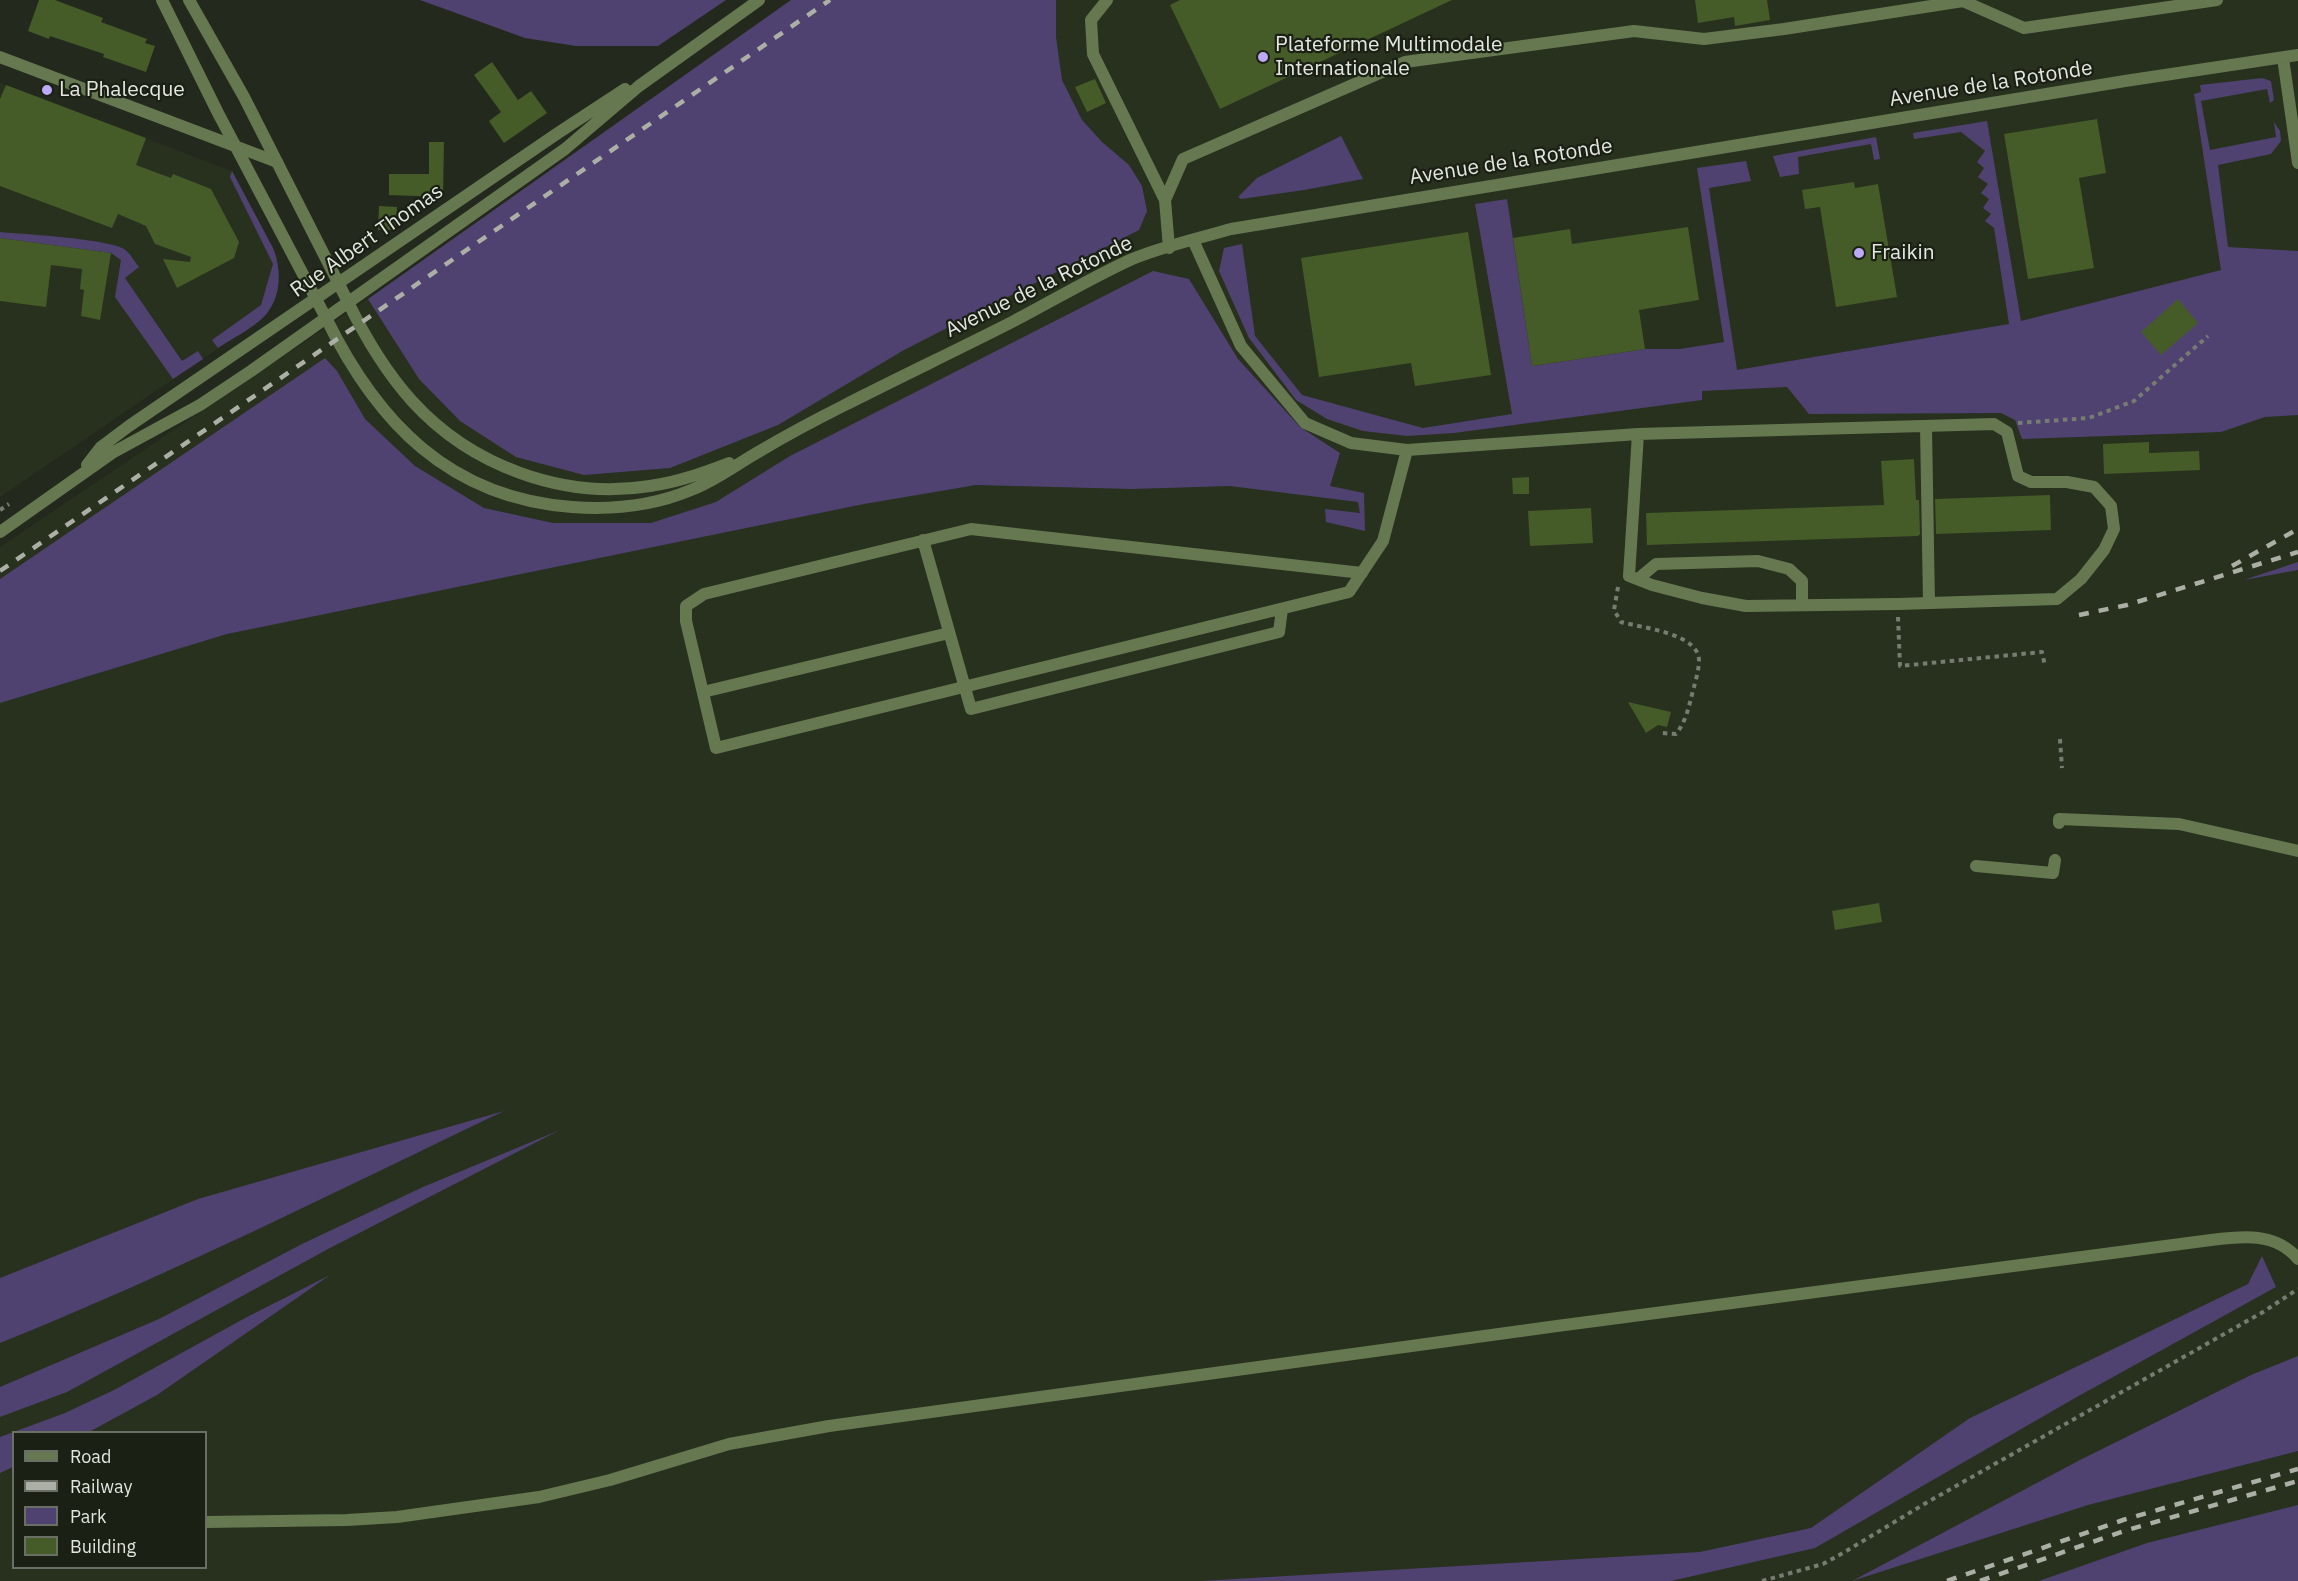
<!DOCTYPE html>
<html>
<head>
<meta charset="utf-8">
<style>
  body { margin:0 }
  #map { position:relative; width:2298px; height:1581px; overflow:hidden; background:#24291d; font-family:"IBM Plex Sans",sans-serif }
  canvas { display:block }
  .legend { position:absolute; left:12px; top:1431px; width:195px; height:138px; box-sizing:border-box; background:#1a2014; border:2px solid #6a6f65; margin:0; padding:8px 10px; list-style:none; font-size:18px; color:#e2e6de }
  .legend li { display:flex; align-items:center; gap:12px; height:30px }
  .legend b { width:30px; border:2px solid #6a6f65 }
</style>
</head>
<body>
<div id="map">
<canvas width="2298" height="1581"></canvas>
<ul class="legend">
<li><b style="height:8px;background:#667850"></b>Road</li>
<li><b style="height:8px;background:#abafa6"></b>Railway</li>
<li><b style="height:16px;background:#4f4270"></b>Park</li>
<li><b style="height:16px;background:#455b28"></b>Building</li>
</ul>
</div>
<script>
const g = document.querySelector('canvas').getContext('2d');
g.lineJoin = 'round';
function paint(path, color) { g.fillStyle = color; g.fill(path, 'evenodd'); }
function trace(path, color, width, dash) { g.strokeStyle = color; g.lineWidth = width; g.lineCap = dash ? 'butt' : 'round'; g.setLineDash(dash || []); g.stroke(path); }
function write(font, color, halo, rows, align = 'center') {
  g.font = font + ' "IBM Plex Sans",sans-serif'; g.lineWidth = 4.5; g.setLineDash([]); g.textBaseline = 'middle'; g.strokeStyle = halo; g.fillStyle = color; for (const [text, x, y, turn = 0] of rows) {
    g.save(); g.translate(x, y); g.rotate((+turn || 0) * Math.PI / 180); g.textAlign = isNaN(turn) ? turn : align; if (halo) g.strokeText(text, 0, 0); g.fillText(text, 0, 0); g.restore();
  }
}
paint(new Path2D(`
  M791,0H2298V1581H0V547L368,299ZM14,1432H206V1568H14Z
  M0,83L232,171L273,248L277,257L279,277L276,295L268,312L260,320L0,497Z`), '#28301e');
paint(new Path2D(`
  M420,0H726L658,46H576L525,38Z
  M791,0H1056V37L1062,80L1082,120L1102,142L1129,165L1142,186L1147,211L1139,230L904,350L778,425L670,468L584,475L516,457L460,421L419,379L368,299Z
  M2262,78L2271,81L2274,100L2270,103L2267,89L2201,101L2210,150L2276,137L2274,122L2280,131L2281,141L2271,154L2218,165L2228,247L2298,251V415L2265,417L2221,432L2022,439L2015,420L2001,413L1809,414L1787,387L1702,391V400L1454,433L1407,436L1363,431L1327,419L1296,400L1249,338L1219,271L1224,248L1242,244L1255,336L1302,395L1423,428L1512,414L1475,204L1507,199L1532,366L1645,349H1680L1724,342L1697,168L1746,161L1751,181L1709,188L1737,370L2009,324L1994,228L1985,221L1991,214L1983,208L1989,199L1981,193L1988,184L1978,177L1984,168L1977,162L1985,151L1961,132L1914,139L1913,133L1987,121L2021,321L2221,270L2194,94L2201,92L2200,85Z
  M1341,136L1363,179L1304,190L1241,199L1238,197L1257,178Z
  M1876,137L1880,159L1874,160L1871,144L1798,157L1799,174L1780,177L1773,156Z
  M232,171L273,248C281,268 282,293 268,312C259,325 233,338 218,348L212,340L261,305L273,264L230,177Z
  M0,232C23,234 109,239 124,249C131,254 134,261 139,267L125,278L182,361L198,351L203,359L173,379L115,297L121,260L111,253L0,238Z
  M1153,271L1189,279L1238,359L1300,427L1340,453L1330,486L1364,493L1365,531L1326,522L1325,509L1360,513L1358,502L1230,486L1132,489L976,485L864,504L227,634L0,703V579L325,358L337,371L365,419L415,466L484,508L553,523H651L716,502L790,456Z
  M2298,562V570L2244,580Z
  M504,1111C337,1191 172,1274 0,1343V1278L198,1199Z
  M560,1130L328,1249L67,1392L0,1417V1387L159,1319L304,1243L423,1187Z
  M2262,1256L2276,1287L2075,1398L1815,1548L1671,1581H1200L1700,1552L1811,1528L1970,1418L2248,1284Z
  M330,1275L157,1395L89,1432H14L13,1467L0,1473V1437L65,1413L116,1389L247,1317Z
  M2298,1356V1451L2088,1505L1852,1581L2080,1460L2251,1375Z
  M2298,1505V1581H2039L2147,1543Z`), '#4f4270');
paint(new Path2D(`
  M39,0H55L103,18L101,22L147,39L145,43L155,46L146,72L103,57L104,54L50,36L49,39L28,31Z
  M1180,0H1452L1220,109L1170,5Z
  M1695,0H1767L1770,20L1735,26L1734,17L1698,23Z
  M492,62L518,100L531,91L547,113L504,143L489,121L501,112L474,75Z
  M1095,79L1106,103L1087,112L1075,87Z
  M6,85L146,138L136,165L171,178L173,174L211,189L239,242L234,258L177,288L163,259L190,262L191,257L155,244L146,226L118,214L112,228L0,186V99Z
  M2097,119L2106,173L2079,178L2094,268L2028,279L2004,134Z
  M429,142H444L443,197L389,195V174H429Z
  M1854,182L1855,188L1878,184L1897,297L1836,307L1820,207L1805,209L1802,190Z
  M379,206L397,207L396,230H378Z
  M1688,227L1699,300L1639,310L1645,349L1532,366L1513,238L1570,229L1572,244Z
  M1468,232L1491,375L1415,386L1411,363L1319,377L1301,258Z
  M0,238L111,253L100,320L81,316L84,290L80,289L82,269L51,265L46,307L0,301Z
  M2178,299L2198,323L2161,355L2141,332Z
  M2149,442V453L2199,451L2200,470L2104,474L2103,444Z
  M1914,459L1916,500H1919L1920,534L1918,536L1647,545L1646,513L1884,505L1881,461Z
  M1529,477V494H1513L1512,478Z
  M2050,495L2051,530L1936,534L1935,499Z
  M1591,508L1593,543L1530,546L1528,511Z
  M1628,702L1671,712L1667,727L1658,725L1646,733Z
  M1879,903L1882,922L1835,930L1832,911Z`), '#455b28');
trace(new Path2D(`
  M2018,423L2089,418L2134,401L2208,336
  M0,510L9,504
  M1618,587L1614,610L1621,622C1642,628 1698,633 1699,660C1699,669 1696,679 1694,687C1689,705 1687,720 1676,734L1662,733
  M1898,617L1900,666L2042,652L2045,666
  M2060,739L2062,768
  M1762,1581L1823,1564L1843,1553L1926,1503L2263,1312L2298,1289`), '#777c72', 4, [4.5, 4.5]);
trace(new Path2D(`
  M1107,0L1091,20L1093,54L1165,200L1169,248
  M2283,58L2298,163
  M1165,200L1183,159L1405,62L1634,31L1704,39L1784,29L1963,1L2024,28L2217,0
  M1193,240L1241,346L1305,423L1351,443L1407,450L1638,434L1994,424L2007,432L2018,476L2031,482H2067L2094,487L2111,506L2114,529L2104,550L2081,579L2057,599L1898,604L1746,606L1702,598L1652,585L1629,576L1638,434
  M1926,427L1929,603
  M923,540L971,709L1279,632L1282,609
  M1362,573L971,529L704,594L686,606V621L716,748L1349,592L1383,541L1407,450
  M1638,579L1656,564L1758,561L1789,569L1802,581V605
  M703,692L949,633
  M2059,823V819L2179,824L2298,851
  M1976,866L2053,873L2055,860
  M206,1522L347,1520L397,1517L539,1497L610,1480L729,1444L829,1426L1557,1326L2211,1240C2242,1236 2276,1232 2298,1259`), '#667850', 12);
trace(new Path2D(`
  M0,57L277,162
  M348,302C365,337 386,372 412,401C471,466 563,500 650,486C678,482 703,473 729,463
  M326,318C377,422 449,498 572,507C613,510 653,506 691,490C715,481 737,464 760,451C787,435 815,420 843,406C900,377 957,350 1014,321C1052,301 1091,278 1130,260C1160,247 1200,238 1231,229L2125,81L2298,55`), '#667850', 12);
trace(new Path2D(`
  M162,0L218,113L326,318
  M189,0L244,97L348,302
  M87,465L101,447L129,426L558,133L625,89
  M0,532L112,453L200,405L251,371L565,149L639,86L759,0`), '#667850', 12);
trace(new Path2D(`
  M2232,566L2298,529
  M0,571L830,0
  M2079,615L2127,605L2298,552
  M1947,1581L2123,1520L2298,1469
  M1980,1581L2124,1531L2298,1481`), '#abafa6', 4.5, [10, 10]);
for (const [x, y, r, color] of [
  [1263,57,6,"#bda9f5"],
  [47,90,6,"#bda9f5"],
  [1859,253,6,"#bda9f5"]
]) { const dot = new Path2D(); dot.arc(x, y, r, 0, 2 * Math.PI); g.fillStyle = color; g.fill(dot); trace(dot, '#1a2014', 2); }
write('21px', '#e2e6de', '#1a2014', [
  ["Plateforme Multimodale",1275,45],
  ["Internationale",1275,69],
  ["La Phalecque",59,90],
  ["Fraikin",1871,253]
], 'left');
write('21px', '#e2e6de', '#1a2014', [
  ["Avenue de la Rotonde",1991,84,-9],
  ["Avenue de la Rotonde",1511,162,-9],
  ["Rue Albert Thomas",367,241,-35],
  ["Avenue de la Rotonde",1039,287,-26]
]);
</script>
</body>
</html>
